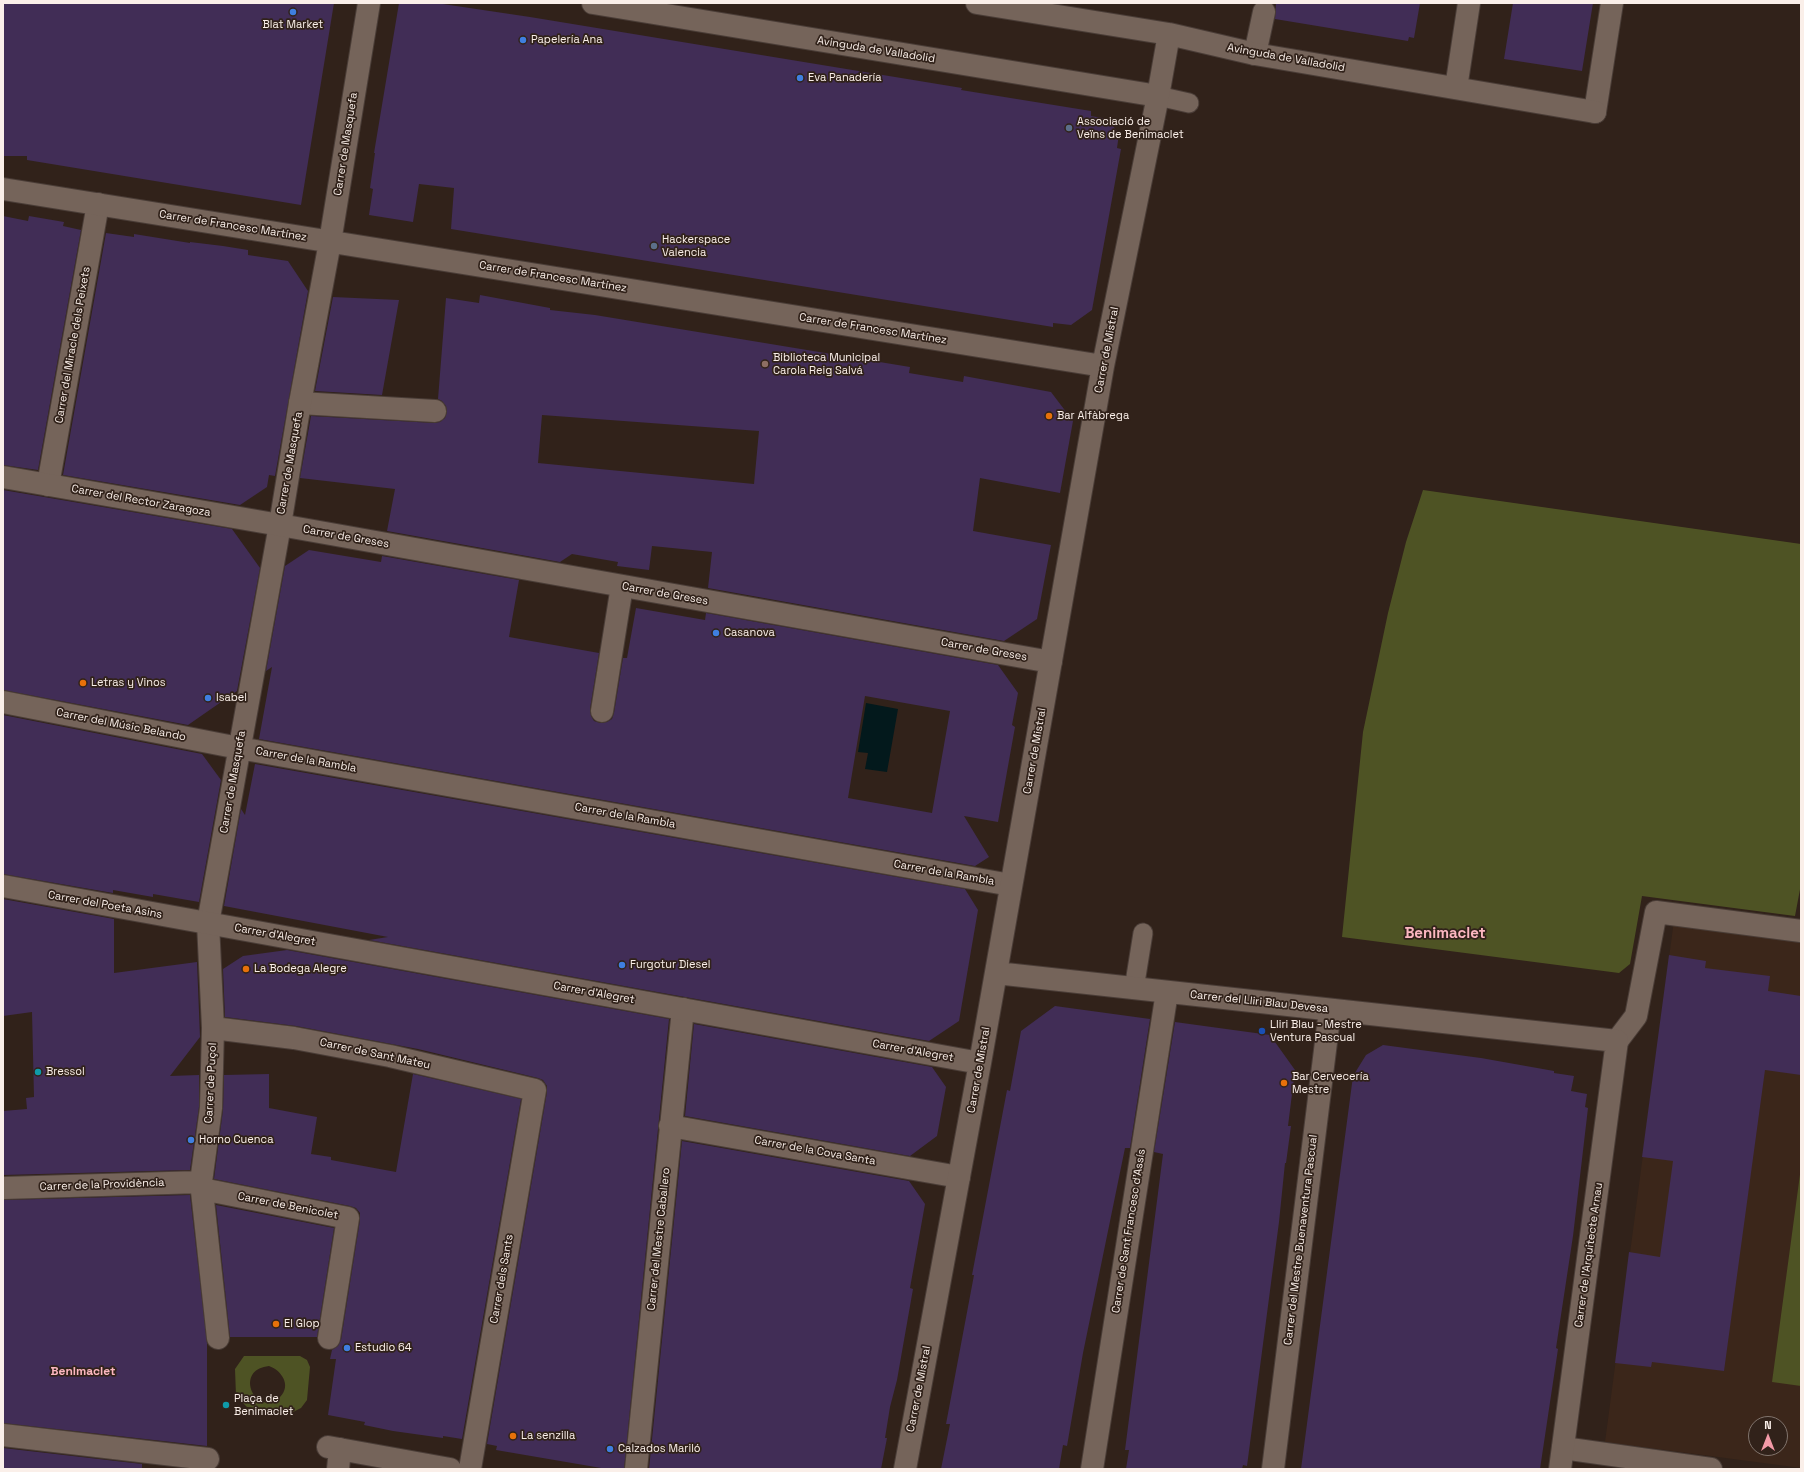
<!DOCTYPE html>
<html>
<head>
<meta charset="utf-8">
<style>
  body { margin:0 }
  #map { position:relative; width:1804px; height:1472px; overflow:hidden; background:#31221a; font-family:"Space Grotesk",sans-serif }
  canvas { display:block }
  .frame { position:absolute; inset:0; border:4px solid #faefe9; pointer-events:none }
  .north { position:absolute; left:1748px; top:1416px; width:40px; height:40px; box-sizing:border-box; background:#31221a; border:1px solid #81746d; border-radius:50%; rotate:0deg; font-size:11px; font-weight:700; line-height:16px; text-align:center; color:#faefe9 }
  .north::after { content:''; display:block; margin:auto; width:14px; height:18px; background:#f39aa7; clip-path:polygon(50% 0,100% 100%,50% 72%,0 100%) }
</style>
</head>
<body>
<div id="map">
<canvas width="1804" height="1472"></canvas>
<div class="frame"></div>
<div class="north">N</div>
</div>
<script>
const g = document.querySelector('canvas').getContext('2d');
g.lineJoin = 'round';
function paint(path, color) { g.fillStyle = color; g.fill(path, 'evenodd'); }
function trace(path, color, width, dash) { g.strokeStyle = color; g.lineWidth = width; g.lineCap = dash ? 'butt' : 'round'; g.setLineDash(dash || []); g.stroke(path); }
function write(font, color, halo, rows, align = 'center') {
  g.font = font + ' "Space Grotesk",sans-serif'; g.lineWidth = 3.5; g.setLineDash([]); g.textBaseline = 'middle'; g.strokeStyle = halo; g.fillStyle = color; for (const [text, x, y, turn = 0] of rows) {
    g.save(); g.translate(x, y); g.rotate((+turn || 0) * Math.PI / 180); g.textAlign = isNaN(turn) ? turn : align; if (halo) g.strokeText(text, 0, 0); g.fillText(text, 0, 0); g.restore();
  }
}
paint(new Path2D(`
  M1674,920L1801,938V1468L1605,1442ZM1756,1424H1780V1448H1756Z`), '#3b261a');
paint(new Path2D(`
  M1423,490L1801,544V884L1795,916L1642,896L1630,964L1619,973L1342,937L1363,732L1388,613L1406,542Z
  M1801,1167V1386L1772,1382Z
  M244,1356H300L307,1360L310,1367L307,1400L301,1408L291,1413L247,1407L236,1396L235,1369ZM269,1366C281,1370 292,1385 280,1397C257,1419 232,1370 269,1366Z`), '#4e5324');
paint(new Path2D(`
  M866,703L898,709L887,772L865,769L868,753L858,752Z`), '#03191c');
paint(new Path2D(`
  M3,3H334L301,205L27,160V156H3Z
  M399,3H436L530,17L889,76L962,88L961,90L1091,111V116L1108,119L1119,134L1117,148L1121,149L1092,310L1071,325L1053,323V327L451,229L454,188L419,184L413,222L369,215L373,189L370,188L375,153H374Z
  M1276,3H1420L1414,38L1409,37L1408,41L1275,19Z
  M1513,3H1593L1582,71L1504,59Z
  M3,216L28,221L29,216L64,222L63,226L81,230L38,470L3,465Z
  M106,233L134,237V234L190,243V242L223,246L248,250V255L288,261L308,291L275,476L269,475L267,487L240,505L63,475Z
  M480,295L550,308V310L595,315L910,367L909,373L963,382L964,376L1051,392L1073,421L1060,493L980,478L973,531L1051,545L1037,619L1004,641L708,588L712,552L652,546L649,570L617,566L618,562L572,554L560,562L387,531L395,489L300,478L311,416L434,423L440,422L445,418L447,412L446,406L442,401L438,399L446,298L479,303ZM542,415L759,431L754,484L538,463Z
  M333,297L399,300L382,395L315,391Z
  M3,490L232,529L260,568L237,691L188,725L3,690Z
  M309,550L381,562L382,556L519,580L509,637L599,653L590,709L591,716L594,721L600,723L607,722L612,719L614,713L623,658H627L636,608L705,620L706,613L998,665L1018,693L1012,725L1015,727L998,822L964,816L989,857L975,866L259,739L272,667L266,671L285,566ZM865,696L950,711L932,813L848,798Z
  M3,715L202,754L221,780L199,902L153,894V897L113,890V893L3,874Z
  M255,764L965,889L978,910L959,1021L929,1041L369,940L388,937L224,906L241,809L245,815Z
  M3,899L114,919V973L197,962L200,1037L170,1076L199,1075V1107L190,1170L3,1175V1111L27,1109L26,1098L34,1097L32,1012L3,1016Z
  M287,950L669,1019L624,1469H607L496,1450L497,1446L487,1444L547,1092V1086L543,1080L538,1078L418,1049L296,1026L225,1017L223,969L243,956Z
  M1669,955L1706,961L1705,968L1770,976L1768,991L1801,996V1075L1765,1070L1724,1371L1652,1362L1651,1367L1615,1363L1629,1252L1660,1257L1673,1161L1642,1157Z
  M1055,1006L1150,1019L1130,1148H1125L1083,1353L1067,1446L1063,1445L1059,1469H941L950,1424H946L974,1275H972L1007,1090L1010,1091L1021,1031Z
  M1175,1022L1270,1035L1295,1070L1288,1126H1291L1286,1163H1285L1279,1222L1247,1466L1243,1465L1242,1469H1126L1129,1450H1125L1163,1154L1154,1152Z
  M694,1024L932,1067L946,1087L937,1136L910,1156L685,1116Z
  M1383,1045L1481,1058L1554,1071V1073L1574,1076L1571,1091L1587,1094L1585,1107L1588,1108L1573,1236L1556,1348L1558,1349L1540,1469H1301L1353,1076L1366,1055Z
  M269,1074V1108L317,1117L311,1154L331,1157V1160L396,1172L413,1074L521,1099L462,1439L443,1436V1438L393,1431L364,1425L365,1422L328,1415L336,1359H330L332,1350L338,1346L341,1340L360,1220V1213L356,1208L350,1206L214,1179L223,1110L224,1075Z
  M682,1141L909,1181L925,1204L910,1288L913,1289L897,1380L890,1407L885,1438H887L881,1469H649Z
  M190,1195L207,1343V1446L3,1423V1200Z
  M216,1205L334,1228L317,1337H230Z
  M3,1448L142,1464V1469H3Z`), '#412d56');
const service = new Path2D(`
  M1158,96L1189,103
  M1134,989L1143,933`);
const pedestrian = new Path2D(`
  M1255,54L1264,12
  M1595,112L1612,3
  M300,403L435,411
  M48,485L98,204
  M3,702L239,748L1011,885
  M213,1028L294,1038L390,1056L535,1090L470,1469
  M1617,1041L1636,1016L1656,912L1801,931
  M670,1126L959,1177
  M3,1188L201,1182
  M202,1189L348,1218L329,1338
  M218,1338L201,1182L211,1108L213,1028L208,923L280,525
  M3,1435L208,1459
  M328,1447L450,1469
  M1563,1448L1711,1469
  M338,1469L340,1449
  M636,1469L683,1009`);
const minor = new Path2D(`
  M593,3L1158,96
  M977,3L1169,34L1255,54L1595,112
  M1456,88L1469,3
  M3,189L1103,366
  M3,477L280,525L1051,662
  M280,525L300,403L330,242L369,3
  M602,711L622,586
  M3,886L980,1063
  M996,973L1617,1041L1560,1469
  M905,1469L980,1063L1103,366L1158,96L1169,34
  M1092,1469L1167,992
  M1273,1469L1330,1010`);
trace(service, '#4a3d37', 21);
trace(pedestrian, '#4a3d37', 24);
trace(minor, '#4a3d37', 24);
trace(service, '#75645a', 19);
trace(pedestrian, '#75645a', 22);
trace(minor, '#75645a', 22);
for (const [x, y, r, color] of [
  [293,12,4,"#3f7fe0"],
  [523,40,4,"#3f7fe0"],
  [800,78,4,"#3f7fe0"],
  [1069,128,4,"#5c6f8a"],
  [654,246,4,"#5c6f8a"],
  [765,364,4,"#8d6e63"],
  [1049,416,4,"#e8710a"],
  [716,633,4,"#3f7fe0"],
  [83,683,4,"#e8710a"],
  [208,698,4,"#3f7fe0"],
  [622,965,4,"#3f7fe0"],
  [246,969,4,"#e8710a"],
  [1262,1031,4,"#1a4fb4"],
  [38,1072,4,"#0f9aa8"],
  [1284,1083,4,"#e8710a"],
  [191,1140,4,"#3f7fe0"],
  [276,1324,4,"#e8710a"],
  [347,1348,4,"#3f7fe0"],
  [226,1405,4,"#0f9aa8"],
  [513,1436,4,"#e8710a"],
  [610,1449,4,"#3f7fe0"]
]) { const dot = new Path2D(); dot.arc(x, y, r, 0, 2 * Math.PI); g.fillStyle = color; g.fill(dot); trace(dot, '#31221a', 1.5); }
write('11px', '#faefe9', '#31221a', [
  ["Blat Market",293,25,"center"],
  ["Papelería Ana",531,40],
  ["Eva Panadería",808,78],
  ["Associació de",1077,122],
  ["Veïns de Benimaclet",1077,135],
  ["Hackerspace",662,240],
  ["Valencia",662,253],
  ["Biblioteca Municipal",773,358],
  ["Carola Reig Salvá",773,371],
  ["Bar Alfàbrega",1057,416],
  ["Casanova",724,633],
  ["Letras y Vinos",91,683],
  ["Isabel",216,698],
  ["Furgotur Diesel",630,965],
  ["La Bodega Alegre",254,969],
  ["Lliri Blau - Mestre",1270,1025],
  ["Ventura Pascual",1270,1038],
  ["Bressol",46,1072],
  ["Bar Cervecería",1292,1077],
  ["Mestre",1292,1090],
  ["Horno Cuenca",199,1140],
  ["El Glop",284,1324],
  ["Estudio 64",355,1348],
  ["Plaça de",234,1399],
  ["Benimaclet",234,1412],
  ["La senzilla",521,1436],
  ["Calzados Mariló",618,1449]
], 'left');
write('11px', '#faefe9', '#31221a', [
  ["Avinguda de Valladolid",876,50,9],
  ["Avinguda de Valladolid",1286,58,10],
  ["Carrer de Masquefa",346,144,-81],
  ["Carrer de Francesc Martínez",233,226,9],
  ["Carrer de Francesc Martínez",553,277,9],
  ["Carrer de Francesc Martínez",873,329,9],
  ["Carrer del Miracle dels Peixets",73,345,-80],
  ["Carrer de Mistral",1107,350,-79],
  ["Carrer de Masquefa",290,463,-80],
  ["Carrer del Rector Zaragoza",141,501,10],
  ["Carrer de Greses",346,537,10],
  ["Carrer de Greses",665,594,10],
  ["Carrer de Greses",984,650,10],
  ["Carrer del Músic Belando",121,725,11],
  ["Carrer de Mistral",1035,751,-80],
  ["Carrer de la Rambla",306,760,10],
  ["Carrer de Masquefa",233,782,-80],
  ["Carrer de la Rambla",625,816,10],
  ["Carrer de la Rambla",944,873,10],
  ["Carrer del Poeta Asins",105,905,10],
  ["Carrer d'Alegret",275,935,10],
  ["Carrer d'Alegret",594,993,10],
  ["Carrer del Lliri Blau Devesa",1259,1002,6],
  ["Carrer d'Alegret",913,1051,10],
  ["Carrer de Sant Mateu",375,1054,12],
  ["Carrer de Mistral",979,1070,-80],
  ["Carrer de Puçol",211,1083,-87],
  ["Carrer de la Cova Santa",815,1151,10],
  ["Carrer de la Providència",102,1185,-2],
  ["Carrer de Benicolet",288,1206,11],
  ["Carrer de Sant Francesc d'Assís",1129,1231,-81],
  ["Carrer del Mestre Caballero",659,1239,-84],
  ["Carrer del Mestre Buenaventura Pascual",1301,1240,-83],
  ["Carrer de l'Arquitecte Arnau",1589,1255,-82],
  ["Carrer dels Sants",502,1279,-80],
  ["Carrer de Mistral",919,1389,-79]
]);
write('bold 12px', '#fcb7c0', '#31221a', [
  ["Benimaclet",83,1372]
]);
write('bold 15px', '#fcb7c0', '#31221a', [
  ["Benimaclet",1445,934]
]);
</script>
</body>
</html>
